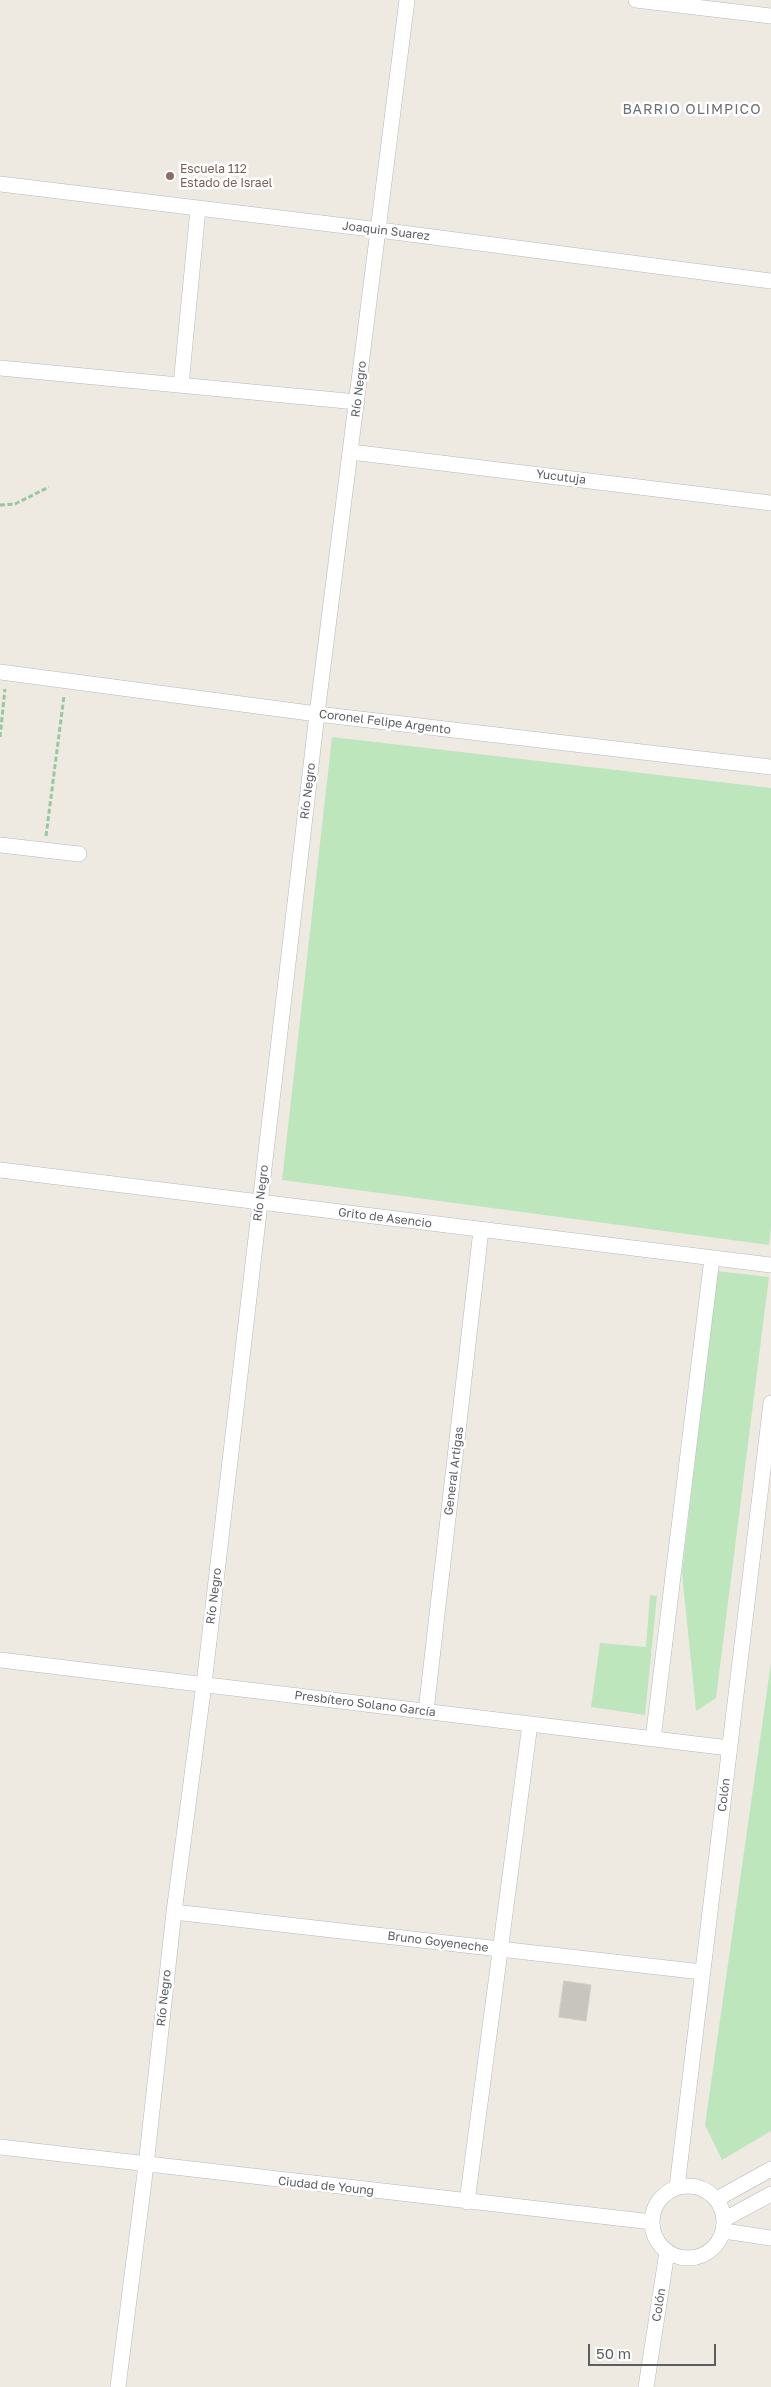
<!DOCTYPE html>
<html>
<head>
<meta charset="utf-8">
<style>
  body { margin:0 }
  #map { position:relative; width:771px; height:2387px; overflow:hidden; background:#eeeae1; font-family:"Golos Text",sans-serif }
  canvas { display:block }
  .scale { position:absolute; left:588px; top:2344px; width:128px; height:22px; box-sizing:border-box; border:2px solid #5a5e63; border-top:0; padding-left:6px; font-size:15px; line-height:18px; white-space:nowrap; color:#5a5e63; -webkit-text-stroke:4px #fff; paint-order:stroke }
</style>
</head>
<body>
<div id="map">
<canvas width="771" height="2387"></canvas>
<div class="scale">50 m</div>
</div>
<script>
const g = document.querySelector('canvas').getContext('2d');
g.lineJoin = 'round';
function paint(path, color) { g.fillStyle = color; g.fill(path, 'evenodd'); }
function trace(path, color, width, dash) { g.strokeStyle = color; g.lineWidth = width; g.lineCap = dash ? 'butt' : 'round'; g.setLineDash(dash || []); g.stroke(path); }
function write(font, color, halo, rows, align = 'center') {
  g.font = font + ' "Golos Text",sans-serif'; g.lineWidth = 5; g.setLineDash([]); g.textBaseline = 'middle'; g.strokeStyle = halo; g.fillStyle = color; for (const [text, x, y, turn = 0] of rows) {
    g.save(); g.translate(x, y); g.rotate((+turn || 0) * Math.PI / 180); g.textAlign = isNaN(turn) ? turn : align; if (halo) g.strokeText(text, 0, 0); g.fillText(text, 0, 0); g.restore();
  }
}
paint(new Path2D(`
  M332,737L771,788V1228L769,1245L282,1180Z
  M717,1271L769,1277L716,1698L696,1711L682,1573Z
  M650,1595L657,1596L645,1715L591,1707L600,1643L646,1647Z
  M771,1663V2131L722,2160L705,2125Z`), '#bee6bd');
const building = new Path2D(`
  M564,1981L591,1985L586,2021L559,2017Z`);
paint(building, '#c8c5bf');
trace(building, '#d2ccc0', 1);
const minor = new Path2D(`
  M636,0L771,16
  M0,184L379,230L771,281
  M0,368L357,402
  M181,385L198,209
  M351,452L771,503
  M0,672L317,714L771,767
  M0,845L79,854
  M0,1170L771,1265
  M0,1660L729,1748
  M426,1711L481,1230
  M653,1739L712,1258
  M174,1912L702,1972
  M0,2147L652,2222
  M652 2222a36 36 0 1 1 72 0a36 36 0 1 1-72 0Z
  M677,2187L771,1403
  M717,2199L771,2169
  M467,2202L530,1724
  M725,2219L771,2194
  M724,2231L771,2238
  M118,2387L146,2165L174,1912L204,1684L317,714L407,0
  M646,2387L667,2252`);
trace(minor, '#b4b8bd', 16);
trace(new Path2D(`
  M0,505L15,504L49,487
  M0,737L5,689
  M46,836L64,696`), '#95c8a3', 3, [5, 2.5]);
trace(minor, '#fff', 15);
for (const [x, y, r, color] of [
  [170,176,5,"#8d6e63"]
]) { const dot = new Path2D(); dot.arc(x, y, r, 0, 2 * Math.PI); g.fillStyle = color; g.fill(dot); trace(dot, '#fff', 2); }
write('12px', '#785e54', '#fff', [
  ["Escuela 112",180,169],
  ["Estado de Israel",180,183]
], 'left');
write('12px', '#5a5e63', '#fff', [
  ["Joaquin Suarez",386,231,7],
  ["Río Negro",359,389,-83],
  ["Yucutuja",561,477,7],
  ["Coronel Felipe Argento",385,722,7],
  ["Río Negro",308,791,-83],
  ["Río Negro",261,1193,-83],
  ["Grito de Asencio",385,1218,7],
  ["General Artigas",454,1471,-83],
  ["Río Negro",214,1596,-83],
  ["Presbítero Solano García",365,1704,7],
  ["Colón",724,1795,-83],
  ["Bruno Goyeneche",438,1942,7],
  ["Río Negro",164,1998,-84],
  ["Ciudad de Young",326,2186,6],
  ["Colón",659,2305,-81]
]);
g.letterSpacing = '1px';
write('14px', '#6b7075', '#fff', [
  ["BARRIO OLIMPICO",692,110]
]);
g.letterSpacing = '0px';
</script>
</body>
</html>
